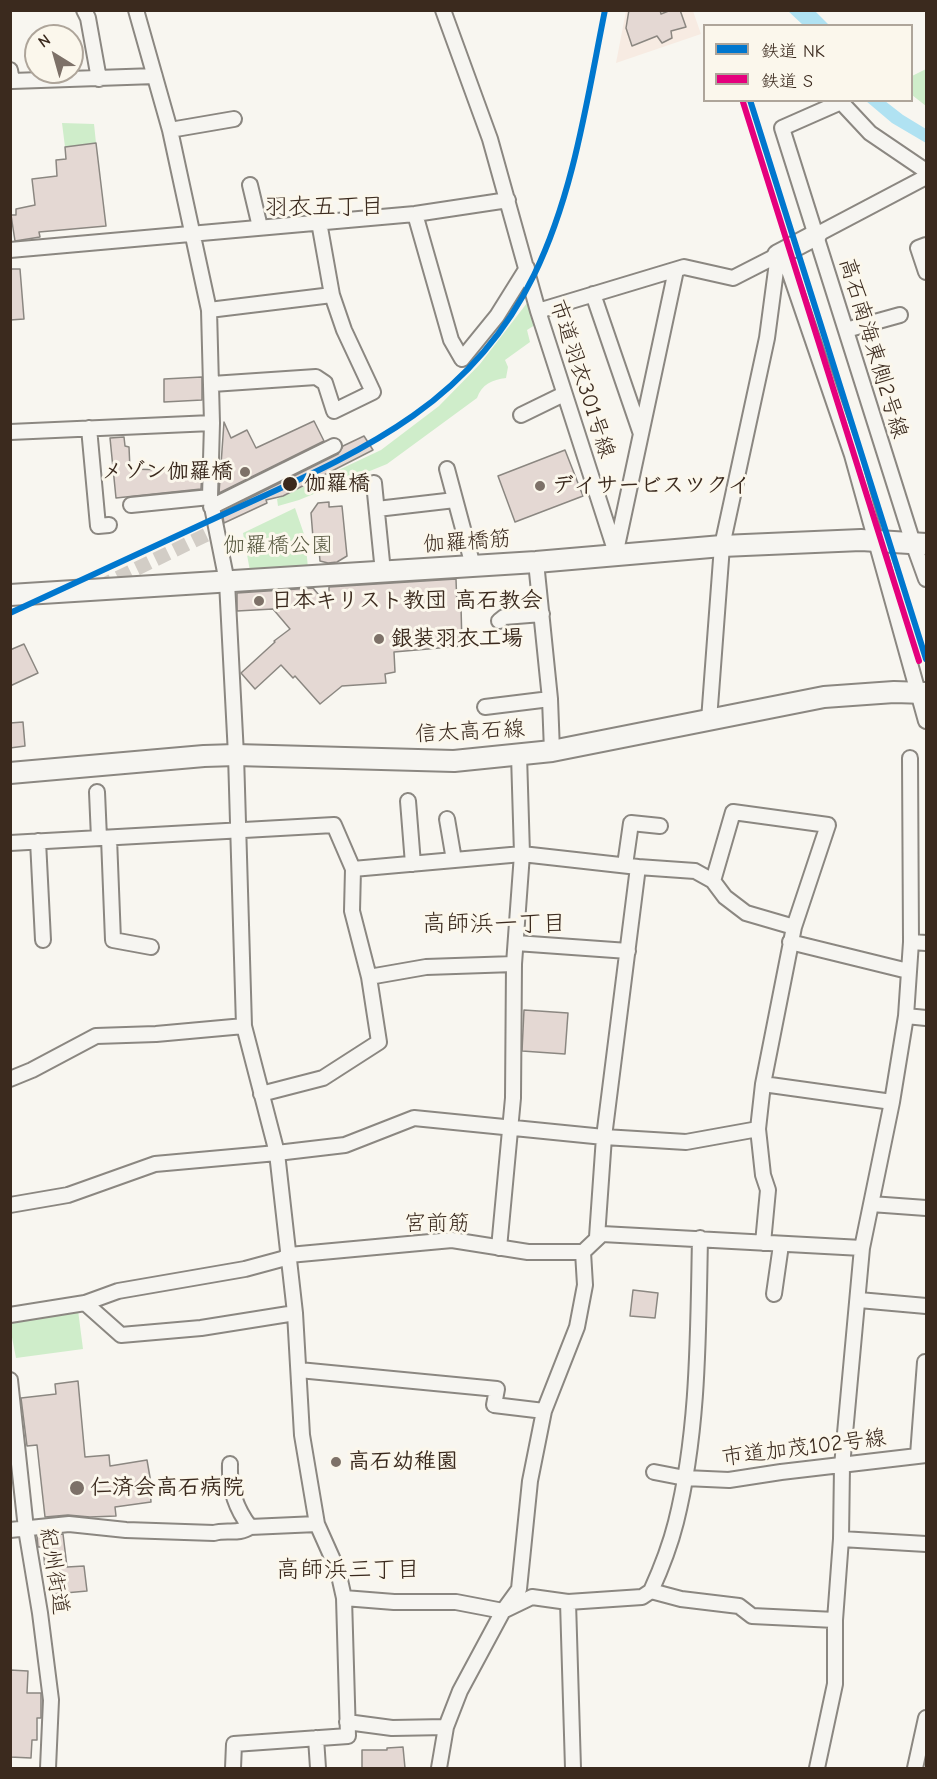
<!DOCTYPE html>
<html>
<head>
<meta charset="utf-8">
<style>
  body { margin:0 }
  #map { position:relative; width:937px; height:1779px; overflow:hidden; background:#f8f6f0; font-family:"Comic Neue","Klee One",sans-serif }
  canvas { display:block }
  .frame { position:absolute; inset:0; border:12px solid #3b2a1e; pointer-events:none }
  .legend { position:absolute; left:703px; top:24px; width:210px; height:78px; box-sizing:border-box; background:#fbf7ec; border:2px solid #aea59a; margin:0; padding:8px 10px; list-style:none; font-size:18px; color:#3b2a1e }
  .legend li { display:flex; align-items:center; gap:12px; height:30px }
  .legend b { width:30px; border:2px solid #aea59a }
  .north { position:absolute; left:24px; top:24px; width:60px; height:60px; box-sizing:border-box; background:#fbf7ec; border:2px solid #aea59a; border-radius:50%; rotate:323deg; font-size:16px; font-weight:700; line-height:24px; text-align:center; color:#3b2a1e }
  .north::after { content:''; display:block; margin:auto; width:21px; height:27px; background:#7d7168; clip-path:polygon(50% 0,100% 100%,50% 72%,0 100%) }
</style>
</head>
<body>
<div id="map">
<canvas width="937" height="1779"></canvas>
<div class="frame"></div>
<ul class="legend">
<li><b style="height:8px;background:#0077ce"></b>鉄道 NK</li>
<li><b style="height:8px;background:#e5007d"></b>鉄道 S</li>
</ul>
<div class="north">N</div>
</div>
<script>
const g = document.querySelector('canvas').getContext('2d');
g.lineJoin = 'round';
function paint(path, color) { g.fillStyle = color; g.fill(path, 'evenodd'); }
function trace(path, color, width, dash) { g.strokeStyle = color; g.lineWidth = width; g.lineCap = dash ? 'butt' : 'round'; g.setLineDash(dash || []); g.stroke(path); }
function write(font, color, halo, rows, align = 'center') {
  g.font = font + ' "Comic Neue","Klee One",sans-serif'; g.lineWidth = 6; g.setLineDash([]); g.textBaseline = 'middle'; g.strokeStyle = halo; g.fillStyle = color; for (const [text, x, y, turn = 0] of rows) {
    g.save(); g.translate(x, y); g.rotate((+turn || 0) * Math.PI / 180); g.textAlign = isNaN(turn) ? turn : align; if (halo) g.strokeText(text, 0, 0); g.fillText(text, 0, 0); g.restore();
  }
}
paint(new Path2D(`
  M626,11H693L701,34L616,63Z`), '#f7ebe2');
paint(new Path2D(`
  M926,69V106L912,95V76Z
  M62,123L94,124L96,143L65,147Z
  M527,303L535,325L527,330L530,342L505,360L508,367L506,378C492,380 482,384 477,398L387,464L299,500L278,506L277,499L381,450L439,406L480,364Z
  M295,508L305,537L308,568L250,571L243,533Z
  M78,1310L83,1349L16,1358L10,1327L15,1320Z`), '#cfedca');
paint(new Path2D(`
  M788,11H815L829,25H803Z
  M866,101H885L903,115L926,129V143L892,123Z`), '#b0e2f2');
const building = new Path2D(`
  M629,10H660L661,14L671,10H680L686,27L671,31L672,38L662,43L657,36L632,46L626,28Z
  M96,143L106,226L39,232L40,237L15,241L11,215H16V209L35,205L32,179L57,176L56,160L66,159L65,147Z
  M10,269H20L24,319L10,320Z
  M202,377V400L164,402V379Z
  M314,421L324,441L219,493L224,422L231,438L247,430L256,448Z
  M364,436L373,450L283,496L266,500L267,503L224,523L222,512L338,454L343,446Z
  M124,437L125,446L129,447L130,469L202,471L201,489L116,498L110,438Z
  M565,450L583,496L515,522L498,476Z
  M329,502V507L342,506L347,556L337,562L328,563L320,561L319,550H314L311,513L318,503Z
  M456,579L457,607L461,606L462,646L394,652L395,672L385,674L386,683L342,686L320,704L295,676L293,678L281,665L255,689L241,673L275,642L274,641L290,629L273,609L237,611V593L313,588L329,607V587Z
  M24,644L38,673L10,686V650Z
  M23,722L25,746L10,748V723Z
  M524,1010L568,1013L565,1054L522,1051Z
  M633,1290L658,1293L655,1318L630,1316Z
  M78,1381L85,1457L109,1455L110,1466L147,1460L152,1489H150L151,1502L115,1507L116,1516L90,1517L68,1515L45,1517L37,1445L27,1446L21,1398L56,1394L55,1384Z
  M63,1534L67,1567L84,1566L87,1591L54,1594L52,1567L45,1568L43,1547H38L37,1536Z
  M10,1670L28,1671L27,1693H41V1718H37V1740H32L31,1758L10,1757Z
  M403,1747L405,1768H362V1750H387V1748Z`);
paint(building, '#e4d8d3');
trace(building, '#8b8781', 1.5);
trace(new Path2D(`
  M99,587L216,530`), '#d2cdc6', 14, [14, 7]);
const street = new Path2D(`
  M84,10L88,18L99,79
  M136,10L170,130L209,310L212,423L210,497L227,582L236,755L244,1026L277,1153L295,1313L302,1435L317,1524L338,1571L344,1598L348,1736L234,1744L233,1768
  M443,10L490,139L538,311L616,553
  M10,70L12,81L155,76
  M170,130L234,119
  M926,171L870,133L841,102L782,128L913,543L926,579
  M250,185L260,227
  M415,214L451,340L462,359L497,316L527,268
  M816,235L926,177
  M926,245L918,248L926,272
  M10,250L415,214L508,200
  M783,253L852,455L926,721
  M593,294L641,434
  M209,310L332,295
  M538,311L684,267L733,278L778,255
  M846,330L900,315
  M212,384L316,377L325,383L334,411L373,392L344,330L332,295L319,222
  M521,415L564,394
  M89,428L98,526L109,525
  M10,432L212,423
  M447,469L473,566
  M374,483L383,572
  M131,505L210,497
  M211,507L334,446
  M377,509L455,500
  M616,551L676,270
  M536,562L550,699L552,751
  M499,621L504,617L542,614
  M485,707L550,699
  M709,720L722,546L767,338L778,255
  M97,792L99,838
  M408,801L413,864
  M447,819L454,860
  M109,838L113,940L151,947
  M38,841L43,940
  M10,843L334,825L353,869L352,911L369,977L379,1042L323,1078L261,1094
  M625,865L631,823L660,826
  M353,869L522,854L638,867L695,871L713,881L725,897L746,913L794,927
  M713,881L733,812L828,825L794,927L763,1084L758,1129L763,1175L768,1190L763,1243
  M790,942L908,971
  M911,942L926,943
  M516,943L628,951
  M369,977L426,967L514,964
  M906,1016L926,1018
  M10,1079L32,1070L96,1036L156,1034L244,1026
  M763,1084L892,1102
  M871,1204L926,1208
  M10,1205L68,1195L155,1164L277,1153L345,1145L414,1118L604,1137L686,1142L758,1129
  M597,1237L604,1137L638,867
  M499,1248L513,1098L514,964L522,854L519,755
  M774,1294L781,1245
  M859,1300L926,1306
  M85,1303L121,1335L201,1328L295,1313
  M10,1315L85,1303L118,1291L245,1269L282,1259L289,1255L452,1240L528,1252H583L602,1234L862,1248
  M299,1370L497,1389L494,1405L544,1411
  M10,1380L26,1529L40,1613L51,1700L48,1768
  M918,1455L925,1362H926
  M230,1464C229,1487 236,1509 250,1527
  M654,1472L685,1478L729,1480L781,1472L926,1455
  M10,1530L69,1524L126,1530L214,1533C226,1529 239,1535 250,1527L317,1524
  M841,1539L926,1544
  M651,1591L681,1599L739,1606L752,1616L835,1620
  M344,1598L394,1602H456L503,1611L532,1597L568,1602L642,1597L651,1591C661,1569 670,1546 676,1522C699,1430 698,1333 700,1238
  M568,1602L573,1768
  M347,1722L392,1728L446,1727
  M316,1738L318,1768
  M439,1768L446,1727L460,1691L503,1611L519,1589L530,1481L544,1411L577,1327L585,1285L583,1252
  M817,1768L835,1684V1620L841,1539L842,1466L862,1248L892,1102L906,1016L911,942L910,758
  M915,1768L926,1718`);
const secondary = new Path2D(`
  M778,255L816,235
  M10,595L536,562L722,546L861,540L926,544
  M10,773L204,756L236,755L454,761L552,751L824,697L894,692L926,693`);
trace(street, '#8b8781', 18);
trace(secondary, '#8b8781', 24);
trace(street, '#f6f5f1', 14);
trace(secondary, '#f6f5f1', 20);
trace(new Path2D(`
  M750,100L926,659
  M10,613C81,580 152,547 222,515C350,456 468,411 534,275C574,193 587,99 605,10`), '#0077ce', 6);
trace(new Path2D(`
  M743,102L919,661`), '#e5007d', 6);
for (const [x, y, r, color] of [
  [245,472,6,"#7d7168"],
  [290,484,8,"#3b2a1e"],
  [540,486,6,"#7d7168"],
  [259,601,6,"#7d7168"],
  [379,639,6,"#7d7168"],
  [336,1462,6,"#7d7168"],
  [77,1488,8,"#7d7168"]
]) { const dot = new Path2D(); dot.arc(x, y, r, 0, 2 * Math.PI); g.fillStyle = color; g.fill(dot); trace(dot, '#fbf7ec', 2); }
write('22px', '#3b2a1e', '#fbf7ec', [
  ["高石南海東側2号線",873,348,73],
  ["市道羽衣301号線",582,379,72],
  ["伽羅橋筋",467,542,-4],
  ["信太高石線",470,732,-3],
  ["宮前筋",437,1224],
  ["市道加茂102号線",804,1448,-7],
  ["紀州街道",54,1571,81]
]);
write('bold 22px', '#3b2a1e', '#fbf7ec', [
  ["メゾン伽羅橋",233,472,"right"],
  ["デイサービスツクイ",552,486],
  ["日本キリスト教団 高石教会",271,601],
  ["銀装羽衣工場",391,639],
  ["高石幼稚園",348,1462],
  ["仁済会高石病院",90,1488]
], 'left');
write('bold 22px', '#3b2a1e', '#fbf7ec', [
  ["伽羅橋",304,484]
], 'left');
write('22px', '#585941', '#fbf7ec', [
  ["伽羅橋公園",278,546]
]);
write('24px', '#3b2a1e', '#fbf7ec', [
  ["羽衣五丁目",324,207],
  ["高師浜一丁目",494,924],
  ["高師浜三丁目",348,1570]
]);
</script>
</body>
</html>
